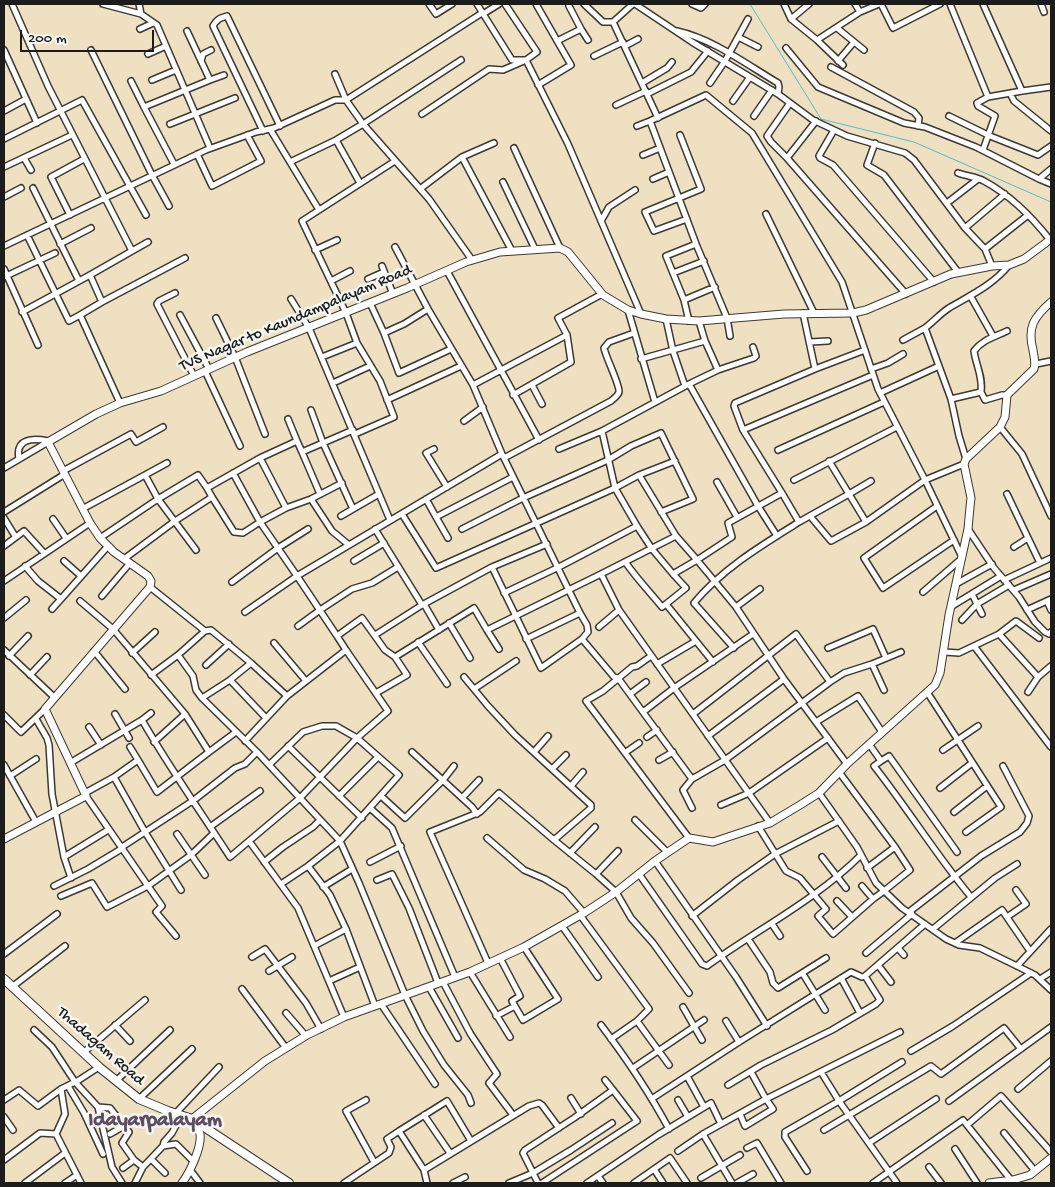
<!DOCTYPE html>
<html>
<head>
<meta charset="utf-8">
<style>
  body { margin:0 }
  #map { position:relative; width:1055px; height:1187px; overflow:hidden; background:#eee0c1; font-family:"Gochi Hand",sans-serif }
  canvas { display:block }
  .frame { position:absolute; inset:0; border:5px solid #1c1c1c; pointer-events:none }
  .scale { position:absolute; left:20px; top:30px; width:134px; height:22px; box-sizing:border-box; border:2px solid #1c1c1c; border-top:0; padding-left:6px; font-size:15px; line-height:18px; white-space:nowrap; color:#1c1c1c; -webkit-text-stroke:4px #f6f6f2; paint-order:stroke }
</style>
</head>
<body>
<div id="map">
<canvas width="1055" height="1187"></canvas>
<div class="frame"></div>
<div class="scale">200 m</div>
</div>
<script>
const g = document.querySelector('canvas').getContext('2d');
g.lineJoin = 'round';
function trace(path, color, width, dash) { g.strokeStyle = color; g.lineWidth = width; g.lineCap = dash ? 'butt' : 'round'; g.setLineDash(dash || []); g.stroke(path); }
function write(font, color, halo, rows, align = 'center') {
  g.font = font + ' "Gochi Hand",sans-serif'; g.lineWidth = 5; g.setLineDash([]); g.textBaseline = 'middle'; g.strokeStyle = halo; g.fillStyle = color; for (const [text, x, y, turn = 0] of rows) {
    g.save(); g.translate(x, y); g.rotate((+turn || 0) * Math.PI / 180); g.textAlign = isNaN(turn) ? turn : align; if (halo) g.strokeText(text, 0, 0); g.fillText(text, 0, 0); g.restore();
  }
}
trace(new Path2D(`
  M750,4L821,119L914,142L1051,202`), '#55bad4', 1);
const street = new Path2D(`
  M103,4L141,14L157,25L210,148
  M139,4L141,14
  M429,4L436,14L452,4
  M477,4L512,60H526L568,144L641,314
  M536,4L571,65L538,85
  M584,4L603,22H613L658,118
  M635,4L692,42L778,94L813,120L847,136L905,153L914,160L965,228L985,249L992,266
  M692,4L701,8L705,4
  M784,4L791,19L809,4
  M855,4L860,12L879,4
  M881,4L893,28L940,4
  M950,4L988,97L1022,91
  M983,4L1022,91L1051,87
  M1041,4L1044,12
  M569,6L581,29
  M483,14L499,4
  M791,19L817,40L860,12
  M613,22L633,4
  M837,28L864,50
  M140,29L153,23
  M677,31C713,39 746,64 778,83L779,87L778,94
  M738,37L758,47
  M817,40L843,65
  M557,41L581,29L588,40
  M625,46L638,39
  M786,48L818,87L904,123L925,127L976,147L1039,179L1051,184
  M4,50L37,123
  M91,50L152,175L169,206
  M148,54L166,46
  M594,56L623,42
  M201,61L203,54L211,50
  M838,61L854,42
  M831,67L914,112L919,118L918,126
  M335,74L346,100L482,13
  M152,80L176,70
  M210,80L224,75
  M131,81L144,107
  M642,83L667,68L672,62
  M710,83L725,61L748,19
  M1010,93L1014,101L1051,131
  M647,94L691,72L708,51
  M733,101L750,77
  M790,103L767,136L771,142L787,158L906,294
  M616,105L646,91
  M4,111L26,99
  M422,114L489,69L503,70L526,60L537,52L505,4
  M754,116L772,90
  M949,116L990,136L1038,155L1051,146
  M170,124L235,98
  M637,126L650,121
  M270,129L319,210
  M834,130L819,156L820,158L833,165L934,282
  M263,131L213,26C217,19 220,18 227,16L280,126
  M680,135L701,189L645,212L654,231L687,219
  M4,139L82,100L146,215
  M336,140L360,183
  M875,143L867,165L884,175L958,272
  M514,148L560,248
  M983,150L995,116L978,106L977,103L988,97
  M197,154L212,186L261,161L247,135
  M643,155L660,148
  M462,157L512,251
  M24,158L31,170
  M787,158L816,121
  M290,162L336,140L363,124L461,60
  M174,164L144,107L210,80L187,31
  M4,167L72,135
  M958,173C966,176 977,177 984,181C1010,195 1032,217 1050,240
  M653,179L669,172
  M1039,179L1051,169
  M503,182L535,249
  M33,188L79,281
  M420,189L462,157L494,143
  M4,197L21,188
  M947,203L978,179
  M766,214L814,313
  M70,215L51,177L84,159
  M601,221L609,207L635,190
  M965,228L1005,194
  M27,235L69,321L80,315
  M60,244L91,228
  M4,246L105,198L48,86L12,4
  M395,247L428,309L473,385L567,335L558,318L602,294
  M985,249L1028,215
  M315,250L337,240
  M132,251L148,242
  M382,266L393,294
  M4,269L38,345
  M447,271L539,440
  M673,273L704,261
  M4,277L55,253
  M368,279L384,272
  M331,281L350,271
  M175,293L159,301L157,304L194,376
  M971,297L993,336
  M291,299L309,328L390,520
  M684,300L715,287
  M102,302L185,258
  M370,303L384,333L399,373L451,349
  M628,310L655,402
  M22,312L90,275
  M803,313L815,369
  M180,315L209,369
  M216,318L235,357L265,434
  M666,319L673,351L685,386
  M689,321L684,300L666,256L696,244
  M384,333L404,324L428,309
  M730,336L727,318L696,244L650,121L706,95L752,133L842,282L878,389L925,480L964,464
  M903,340L925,328
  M810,342L828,341
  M322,357L357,343
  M641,359L705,341
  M1036,364L1051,361
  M871,369L888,363L903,354
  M718,370L754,358L756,356L753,347
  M205,371L240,446
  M333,383L370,366
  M689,384L718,370L705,341L699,321
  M473,385L502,454
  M532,385L542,404
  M981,392C983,376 976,366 974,351C983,339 995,337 1007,331
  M880,393L939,366
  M513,395L571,362L567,335
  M951,399L981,392L985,400L1002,395H1007
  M387,400L461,366
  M120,403L80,315L102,302L90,275L132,251L105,198L206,150L256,132L274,128L335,100H346L363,124L429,199L472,260
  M311,410L323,443L353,509L379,494
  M288,419L297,441
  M464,421L483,407
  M1000,427L1022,454L1051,516
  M743,430L734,406L735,403L815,369L865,350
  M355,434L394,417L380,381L357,343L346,313L302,221L395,161
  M434,449L426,453L447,487
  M559,449L602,431
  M778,450L884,402
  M302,452L320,494
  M504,458L611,401C614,398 618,396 619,392C620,385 606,358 604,348L609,342L634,333
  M19,459C15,438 33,438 48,441
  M966,459L959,436L951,399L925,328C933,322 941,313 949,308C971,295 993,285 1009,265
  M829,461L849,494L871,481
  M4,468L48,442
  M63,471L131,434L136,442L163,427
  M145,475L167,463
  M639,475L675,461
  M794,480L897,427
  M717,482L737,517
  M782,493L743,430L873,375
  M1007,494L1040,563
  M212,497L234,532L243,533L260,522L233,473
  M311,499L332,531L349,545
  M426,499L436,517L513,477
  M937,506L864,558L883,588L954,540
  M84,508L145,475L158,499L196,550
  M286,508L311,499L342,483
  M4,512L65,474
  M402,514L436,568L615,488L639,475L676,536L697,560L673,574L686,588L666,604
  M341,516L353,509
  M810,516L831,541L866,522
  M436,517L448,538
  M4,518L15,536
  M53,519L66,538
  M637,526L652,549L673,574
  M375,529L422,605
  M462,529L523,498L608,460L631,446L661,433L693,499L661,512
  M968,529L994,568L1019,597L1035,622L1045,632L1049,634L1051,632
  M100,538L158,499L198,475L207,488
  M4,546L24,531L44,553
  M1014,547L1028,538
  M124,559L175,521L212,497L207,488L260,458L297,441L302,452L353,430
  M64,561L81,576
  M354,561L384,543
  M626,563C637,579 650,592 662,607L666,604L713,662
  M25,566L38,581L61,599L108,546
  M492,567L547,544
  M601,574L676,536
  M1004,580L1051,558
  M4,581L90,523
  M232,582L278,548L308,529
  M956,584L992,564
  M150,587L205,631L211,630L251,663L287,696L245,741
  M1014,590L1051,574
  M923,592L960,560
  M504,593L559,567L637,526L615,488L602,431L689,384L758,506L777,536
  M972,594L982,614
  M102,596L130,563
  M80,601L113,629L185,714L154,742
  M1047,601L1051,610
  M424,604L439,630
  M952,606L1001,576
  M736,607L760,589
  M52,609L61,599
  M1027,610L1051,599
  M245,612L297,576L260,522L286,508L260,458
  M580,613L587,625L588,632L582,639
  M4,618L26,600
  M962,620L977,604L1009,585
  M449,623L470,658
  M298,626L320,610L352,589L372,583L398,567
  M599,627L619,610
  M487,630L499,649
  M205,631L178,655L193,676L196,690L202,698L257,752L340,841L359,883L405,995L423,1031L444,1065L468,1095L471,1103
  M999,634L1038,677L1051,666
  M375,635L422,605L492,567L541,668L582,639L614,677L618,678L692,779
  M337,636L297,576L502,454L580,613L526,639
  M418,642L447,684
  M274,643L306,681
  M974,646L1051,747
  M734,648L694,603C722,569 762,545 799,522
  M828,648L873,629L886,658
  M4,650L54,697
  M94,651L125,689
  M944,652L959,653L999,634L1016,621L1039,638
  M132,653L155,632
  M9,656L28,636
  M651,656L637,666L632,667L603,691L586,701L689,838
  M657,664L696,641
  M872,664L901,652
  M206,665L229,644
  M30,675L47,657
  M151,675L178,655
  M464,677L488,706L515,735L591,805V808L554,840
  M230,680L266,718
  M474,689L516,661
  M927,692L1001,807L966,832
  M1028,692L1038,677
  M376,693L407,675L395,657
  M630,694L646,682
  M287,696L346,650L337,636L362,618L385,650L395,657L474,608L487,630L601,574L619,610L770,823
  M202,698L230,680L251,663
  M643,712L674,688L753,634
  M115,714L129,738
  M693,714L796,634L830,682
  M4,715L21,732L45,709
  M36,719L47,738L49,745L52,794L64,857L71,878
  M142,720L151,713
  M816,722L858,696L882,732
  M89,727L101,745
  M708,736L784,679
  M647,737L657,730
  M869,744L881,761L874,766C908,809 936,855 971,897
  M288,746L362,818
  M130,747L138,760
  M943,750L978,726
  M209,752L236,732
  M412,752L472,807L477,814
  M534,752L548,736
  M626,752L639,743
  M659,760L673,752
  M881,761L889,756L957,852
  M70,763L142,720C169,767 200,811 230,857L249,841
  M847,764L784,679L736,607L697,560L732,537L728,523L782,493L799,522L849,494L866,522L925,480L961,555
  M4,765L36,822
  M269,765L303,732L322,726H336L357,738L388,711L346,650
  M552,769L566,755
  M839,772L895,847L910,870L884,891
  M10,776L36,759
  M114,777L145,832L122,847
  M571,786L583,772
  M940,788L972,763
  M85,793L114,777L138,760L157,792L209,752L185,714
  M819,793L857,847L876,883L902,908L946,939L959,945L980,948L1017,966L1035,975L1051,990
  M86,796L148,886L191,855L214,833
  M339,796L378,757
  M381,796L405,818L443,780L454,766
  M462,798L479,780
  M721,805L749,793L828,738
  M370,808L392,828L455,977
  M692,808L683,790L692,779L725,760L830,682L844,673L872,664L884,690
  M954,812L987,786
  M635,820L667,852
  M758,826L786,871L800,878L826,909L818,916L833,934L873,899L884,891
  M210,827L260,791
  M177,834L205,875
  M487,838L524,870L545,879L565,891L584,913
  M570,853L595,827
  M64,857L108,830
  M822,857L846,888
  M655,861L736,977L767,1026
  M264,862L283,847L313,827L320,820
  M370,862L401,846
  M308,866L330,895L346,929L375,1006
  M867,868L895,847
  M596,874L618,851
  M639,874L702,964L707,966C758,929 816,900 861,855
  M377,880L392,874L409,908L438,983
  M281,884L308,866L340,841L399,775L357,738L300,798L249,841L298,908L344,1017
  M54,886L88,869L123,848
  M862,886L873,899
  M323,887L352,869
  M181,890L145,832L194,800L235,768L245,764L257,752
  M61,896L92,883L107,907L148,886L162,906L156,912L176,936
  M837,901L852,917
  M909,912L981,856L1020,832L1027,823L1029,816L1003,766
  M580,915L649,1009L637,1021L669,1065
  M692,916L738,880L775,854L839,821
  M1007,917L1026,904L1016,890
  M772,924L780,936
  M562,926L598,977
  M933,929L995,878L1017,864
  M748,939L770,972L773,983L778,988L826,958
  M955,943L1002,910L1030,951
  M314,946L346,929
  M898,948L904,955
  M866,953L912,914
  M4,954L57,914
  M252,957L265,949L306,1003L321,1029
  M500,958L520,996L512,1001L523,1020L558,999L524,947
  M488,963L430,832L480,812L499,793L554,840L596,874L616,892L631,918L653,943L689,993
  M878,965L891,982
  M1017,966L1051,929
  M269,971L292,957
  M470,972L510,1037
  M803,974L825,1010
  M841,978L860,1013
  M1040,979L1051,972
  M329,981L360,967
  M443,982L470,1033L497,1074L489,1083L513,1115
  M12,987L65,946
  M429,987L458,1038
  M242,989L286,1048
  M381,1004L435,1084
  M683,1007L702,1040
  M286,1013L306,1036
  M496,1016L515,1006
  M726,1021L739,1042
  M115,1025L130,1041
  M601,1025C626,1058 649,1092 669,1129
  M34,1030L52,1047L75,1082L98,1107L110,1108L129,1132L122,1143L134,1160L143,1167
  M611,1039L637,1021
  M911,1051L953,1026L1031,973
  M83,1053L145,1000
  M633,1068L704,1020
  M751,1072L766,1099L900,1032
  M821,1072L839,1101L897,1183
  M687,1076L704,1107
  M116,1081L170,1030
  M728,1085L761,1065L832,1030L876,1004L880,1000L865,976
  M68,1086L84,1113L103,1154
  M61,1089L65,1114L56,1134L81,1183
  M1018,1089L1051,1061
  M571,1098L581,1114
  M653,1098L739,1042L851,972L862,977L865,976L925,924
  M139,1099L192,1049
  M4,1100L19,1090L38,1106L61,1089L79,1080L99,1067
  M366,1100L346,1111L374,1162
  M678,1100L688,1117
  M949,1101L1051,1027
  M98,1107L112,1167L122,1183
  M175,1114L219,1067
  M424,1115L450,1153
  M4,1117L13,1130
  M967,1125L1001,1096L1051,1152
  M824,1130L931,1066L941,1074L1004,1028L1021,1049
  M399,1131L447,1101L471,1141
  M1004,1133L1035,1171
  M110,1134L124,1126
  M703,1134L732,1183
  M869,1143L936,1099
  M163,1146L164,1142L172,1133L181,1116
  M747,1148L757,1143L781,1183
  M955,1149L977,1183
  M678,1151L703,1134L766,1099L773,1109L745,1126L740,1114
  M151,1159L165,1173
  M4,1160L40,1133L56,1134
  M929,1167L941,1183
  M123,1168L134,1160
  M654,1169L663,1183
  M424,1170L427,1183
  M191,1171L200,1183
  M807,1171L785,1137V1132L839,1101L902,1062
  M598,1176L603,1183
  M701,1178L740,1155
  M25,1183L65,1153
  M65,1183L77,1175
  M135,1183L143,1167L163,1146L176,1144L194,1162
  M344,1183L389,1153L391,1147L387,1139L399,1131L424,1170L529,1106L539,1103L542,1105L559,1128
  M453,1183L465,1177
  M509,1183L533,1173L571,1150L612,1123
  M538,1183L523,1153L525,1150L574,1118L613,1090L605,1080
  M542,1183L637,1121L613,1090
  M587,1183L658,1135L711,1103L721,1124
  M634,1183L670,1158L687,1183
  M737,1183L753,1174
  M873,1183L963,1120L1011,1180`);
const secondary = new Path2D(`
  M4,839L86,796L45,709L150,587L151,581L148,576L114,552L100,538L90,523L48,442L96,414L120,403L161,391L247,352L407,288L466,262L500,252L560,248L568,252L603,295L628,310L641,314L666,319L699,321L784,314L853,313L866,310L951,274L992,266L1009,265L1024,259L1051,239
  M182,1183C190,1172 202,1147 200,1134C199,1129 194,1123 192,1119L265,1061L307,1035L344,1017L470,972L524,947L584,913L616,892L655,861L689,838L713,842L770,823L800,805L819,793L847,764L935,685L940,673L949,615L968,529L970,507L971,498L964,464L966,459L1000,427L1005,417L1007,395L1034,369C1036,363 1034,357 1033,350C1027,327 1034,317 1051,302
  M989,1183L1013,1180L1030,1175L1051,1158`);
const primary = new Path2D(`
  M4,979L99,1067L139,1099L168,1111L192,1119L289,1183`);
trace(street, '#3c3935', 8);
trace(secondary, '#3c3935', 9);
trace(primary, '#3c3935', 10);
trace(street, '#fff', 5);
trace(secondary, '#fff', 7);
trace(primary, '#fff', 8);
write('16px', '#1c1c1c', '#f6f6f2', [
  ["TVS Nagar to Kaundampalayam Road",296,319,-23],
  ["Thadagam Road",100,1047,41]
]);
write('bold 21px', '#5c4d63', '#f6f6f2', [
  ["Idayarpalayam",155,1122]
]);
</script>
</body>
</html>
